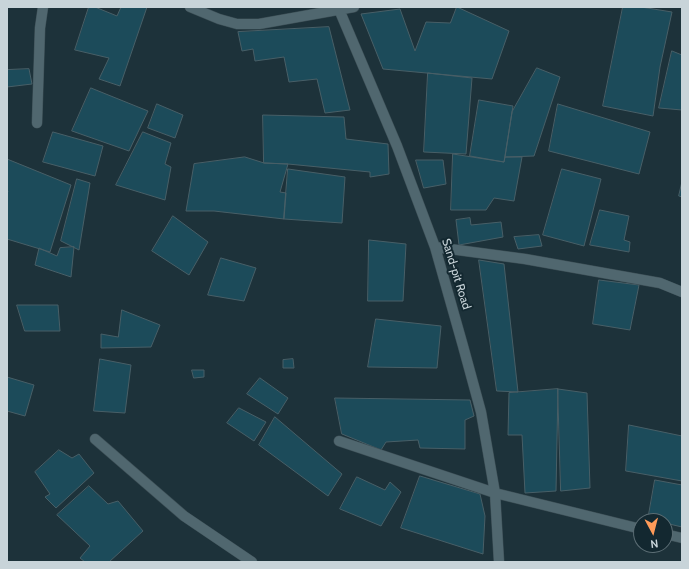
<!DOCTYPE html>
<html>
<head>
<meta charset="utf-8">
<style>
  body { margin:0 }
  #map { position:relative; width:689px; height:569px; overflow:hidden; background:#1d323a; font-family:Cabin,sans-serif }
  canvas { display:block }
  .frame { position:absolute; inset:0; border:8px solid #c8d4d9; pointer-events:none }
  .north { position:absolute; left:633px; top:513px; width:40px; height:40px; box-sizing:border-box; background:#132830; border:1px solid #5b6d74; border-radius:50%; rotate:173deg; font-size:11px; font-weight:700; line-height:16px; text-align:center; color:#c8d4d9 }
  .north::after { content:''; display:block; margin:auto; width:14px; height:18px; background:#fe9b59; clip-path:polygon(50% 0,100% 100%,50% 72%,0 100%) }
</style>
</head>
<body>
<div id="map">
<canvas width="689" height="569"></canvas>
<div class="frame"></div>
<div class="north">N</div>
</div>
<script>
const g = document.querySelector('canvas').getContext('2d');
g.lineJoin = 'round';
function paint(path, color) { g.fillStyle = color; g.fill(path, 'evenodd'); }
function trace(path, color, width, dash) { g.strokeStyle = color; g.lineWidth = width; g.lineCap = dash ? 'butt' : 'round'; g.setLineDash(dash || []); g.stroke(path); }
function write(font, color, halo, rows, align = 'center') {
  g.font = font + ' Cabin,sans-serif'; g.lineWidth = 4; g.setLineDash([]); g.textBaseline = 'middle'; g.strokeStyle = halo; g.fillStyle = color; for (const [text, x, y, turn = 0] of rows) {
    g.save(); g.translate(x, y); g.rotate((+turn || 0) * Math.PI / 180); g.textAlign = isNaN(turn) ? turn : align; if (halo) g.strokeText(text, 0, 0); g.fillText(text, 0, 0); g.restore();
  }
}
const building = new Path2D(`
  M89,7H95L117,16L121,7H147L120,86L99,79L109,58L75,50Z
  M457,7L509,31L492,79L383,69L361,14L400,9L415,51L426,22L450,23Z
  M623,7H641L672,12L660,67L653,116L603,106Z
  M329,27L350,110L325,113L317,79L289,82L284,57L255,61L253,49L242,51L238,32Z
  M672,51L682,55V110L659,108Z
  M537,68L560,77L534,156L505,157L512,112Z
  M29,69L32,84L7,87V70Z
  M428,73L472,78L466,154L424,152Z
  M91,88L148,111L129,151L72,131Z
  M479,100L513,106L504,162L470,156Z
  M157,104L183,115L175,138L148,128Z
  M558,104L650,132L639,174L549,151Z
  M263,115L344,117L346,139L388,144L389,174L370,177V172L288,164L264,163Z
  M53,132L103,146L95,176L43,162Z
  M143,132L171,143L165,164L171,167L165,200L116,185Z
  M453,154L504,162L505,157H522L514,201L494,198L486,210H451Z
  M245,157L264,163L288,164L280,192L286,193L284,219L214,211H186L194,164Z
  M7,159L71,185L50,252L7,239V194L8,191L7,190Z
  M416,160H443L446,184L424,188Z
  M288,169L345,177L342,223L284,219Z
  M562,169L601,179L584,246L543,235Z
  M77,179L90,183L79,250L61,241Z
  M682,182V197L679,196Z
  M600,210L629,216L624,240L630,242L629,252L590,245Z
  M173,216L208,242L189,275L152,251Z
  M470,218L471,225L501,222L503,237L459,245L456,220Z
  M539,235L542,246L518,249L514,237Z
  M369,240L406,244L403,301H368Z
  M74,247L71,277L35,265L39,248L57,256L60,248Z
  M221,258L256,268L244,301L208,295Z
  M479,260L504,264L518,392L497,391Z
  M599,280L639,285L630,330L593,324Z
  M17,305H58L60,331H25Z
  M122,310L160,325L151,347L101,348V334L118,337Z
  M376,319L441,326L437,368L368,367Z
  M100,359L131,365L125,413L94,411Z
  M293,359L294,368H283V360Z
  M192,370H204V377L194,378Z
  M7,377L34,385L25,416L7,411Z
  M260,378L288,398L278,414L247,394Z
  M558,389L556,491L525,493L522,435H508L509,393Z
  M558,389L587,393L590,488L561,491Z
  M335,398L470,400L474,416L465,420V449L420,448L418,440L386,442L381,450L342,434Z
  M239,408L266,422L254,441L227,423Z
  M275,417L342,474L328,496L259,445Z
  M629,425L682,436V481L626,471Z
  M59,450L72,458L79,454L94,473L56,508L45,497L50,494L35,472Z
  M420,476L480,494L485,516L483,554L401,528Z
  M357,477L385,490L390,482L401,492L381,526L340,509Z
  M655,480L682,485V527L665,523V521L648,520Z
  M89,486L108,504L118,501L143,531L109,562H85L80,558L90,546L57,515Z`);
paint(building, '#1c4b5a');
trace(building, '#485f67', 1);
const service = new Path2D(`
  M37,123L40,28L43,7`);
const minor = new Path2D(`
  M190,7L219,19L237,24H259L354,7
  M338,7L397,146L435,247L463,346L481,412L495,493L499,562
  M435,247L525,259L660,283L682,292
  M95,439L184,516L252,562
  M339,441L495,493L641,529
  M665,534L682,538`);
trace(service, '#3c4e55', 11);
trace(minor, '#3c4e55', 11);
trace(service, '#50676f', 10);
trace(minor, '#50676f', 10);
write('12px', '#c8d4d9', '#132830', [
  ["Sand-pit Road",456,274,73]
]);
</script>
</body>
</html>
